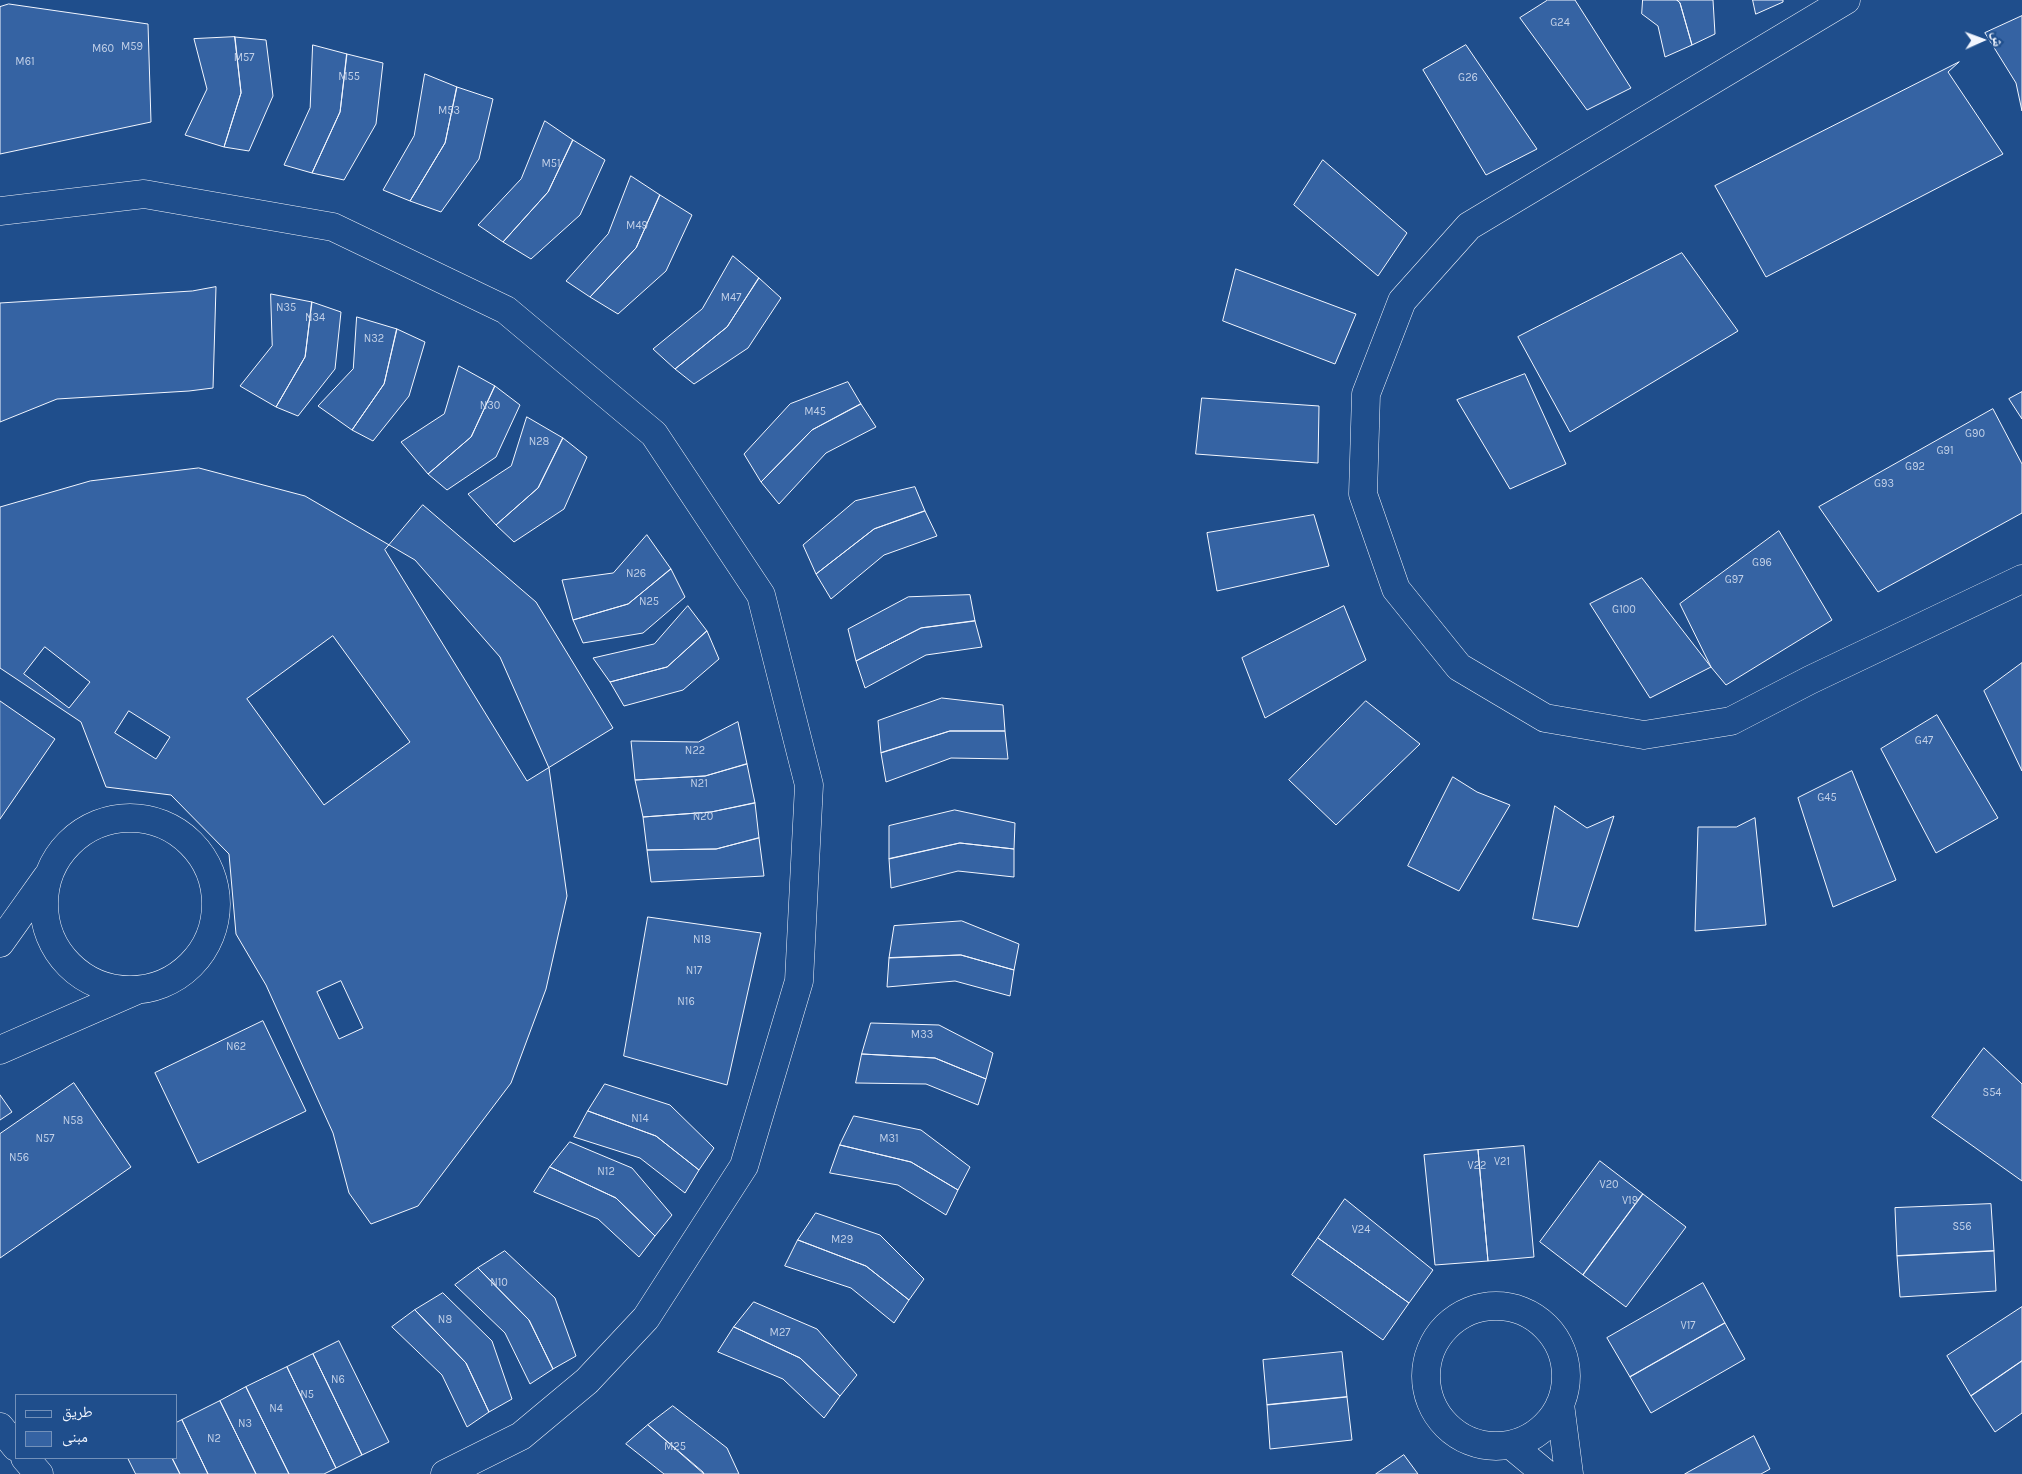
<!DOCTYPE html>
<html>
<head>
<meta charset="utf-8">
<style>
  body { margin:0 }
  #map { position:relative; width:2022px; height:1474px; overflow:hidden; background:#1f4e8c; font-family:Karla,"Noto Naskh Arabic",sans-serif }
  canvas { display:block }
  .legend { position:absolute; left:15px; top:1394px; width:162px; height:65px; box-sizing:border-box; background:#1f4e8c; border:1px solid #7391ba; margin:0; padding:6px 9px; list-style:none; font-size:15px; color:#f2f6ff }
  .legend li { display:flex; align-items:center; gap:10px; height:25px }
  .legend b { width:25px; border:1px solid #7391ba }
  .north { position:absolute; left:1957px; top:15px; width:50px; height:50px; -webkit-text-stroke:4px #1f4e8c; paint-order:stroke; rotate:88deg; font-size:14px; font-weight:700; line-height:20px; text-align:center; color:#f2f6ff }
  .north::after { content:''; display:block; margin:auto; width:18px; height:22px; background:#f2f6ff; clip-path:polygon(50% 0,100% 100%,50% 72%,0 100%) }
</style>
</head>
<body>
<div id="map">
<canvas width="2022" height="1474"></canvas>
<ul class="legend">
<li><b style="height:6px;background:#1f4e8c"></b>طريق</li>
<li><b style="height:14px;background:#3563a3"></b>مبنى</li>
</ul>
<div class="north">ش</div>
</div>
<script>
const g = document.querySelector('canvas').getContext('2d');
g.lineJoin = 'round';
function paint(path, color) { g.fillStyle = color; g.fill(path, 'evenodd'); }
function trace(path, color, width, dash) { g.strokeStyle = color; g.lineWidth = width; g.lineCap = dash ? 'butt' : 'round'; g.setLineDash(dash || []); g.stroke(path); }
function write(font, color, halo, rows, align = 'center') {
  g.font = font + ' Karla,sans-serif'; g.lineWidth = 4; g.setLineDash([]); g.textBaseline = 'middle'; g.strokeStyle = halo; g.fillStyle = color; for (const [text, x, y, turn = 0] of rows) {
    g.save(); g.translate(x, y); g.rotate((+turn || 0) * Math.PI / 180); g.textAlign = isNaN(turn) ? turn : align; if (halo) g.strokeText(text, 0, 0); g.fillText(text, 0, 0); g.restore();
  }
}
const building = new Path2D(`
  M1548,0H1575L1631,88L1587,110L1520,18Z
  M1643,0H1677L1680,3L1692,45L1665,57L1658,26L1642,14Z
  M1677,0H1713L1715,34L1692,45L1680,3Z
  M1753,0H1783V2L1756,14Z
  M9,4L148,24L151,122L0,154V7Z
  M2022,16V111L2016,83L1985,33Z
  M235,37L266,40L273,96L249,151L224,147L241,93Z
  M235,37L241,93L224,147L185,135L207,89L194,39Z
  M313,45L347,54L340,112L312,173L284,165L310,108Z
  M1466,45L1537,149L1486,175L1423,70Z
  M347,54L383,63L376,124L344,180L312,173L340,112Z
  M1959,62L1948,72L2003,154L1766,277L1715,186Z
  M425,74L457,87L445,143L410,201L383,190L414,136Z
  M457,87L493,99L479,159L441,212L410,201L445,143Z
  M545,121L573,140L548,192L503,242L478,225L521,179Z
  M573,140L605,160L580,215L531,259L503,242L548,192Z
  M1323,160L1407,233L1378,276L1294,205Z
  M631,176L660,195L636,248L590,297L566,281L608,234Z
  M660,195L692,215L666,271L618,314L590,297L636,248Z
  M1682,253L1738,331L1570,432L1518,337Z
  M733,256L759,278L727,327L675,369L653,349L702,309Z
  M1236,269L1356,314L1335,364L1223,321Z
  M759,278L781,298L748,348L694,384L675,369L727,327Z
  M216,287L213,388L189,391L57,399L0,422V303L192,291Z
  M271,294L312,302L305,357L276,407L240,386L272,346Z
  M312,302L341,312L335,369L298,416L276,407L305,357Z
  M357,317L397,329L384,384L352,430L318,406L353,369Z
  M397,329L425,342L409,396L373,441L352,430L384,384Z
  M459,366L495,386L471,437L428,474L401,442L444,414Z
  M1525,374L1566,464L1510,489L1457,400Z
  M848,382L861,404L812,430L761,482L744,454L790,404Z
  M495,386L520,405L496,457L447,490L428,474L471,437Z
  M2022,392V419L2009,399Z
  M1202,398L1319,406L1318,463L1196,454Z
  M861,404L876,427L826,453L779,504L761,482L812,430Z
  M1993,409L2022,464V513L1878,592L1819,507Z
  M527,417L563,438L538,488L496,525L468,494L511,466Z
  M563,438L587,457L564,509L514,542L496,525L538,488Z
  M199,468L305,496L415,560L500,657L549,768L567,896L546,989L511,1083L418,1206L371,1224L349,1193L333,1133L266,985L236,934L229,854L171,795L106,787L81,722L0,668V507L90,481Z
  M915,487L925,511L874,529L816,574L803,545L855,501Z
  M423,505L536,602L613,728L527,781L385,550Z
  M925,511L937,536L884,555L831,599L816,574L874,529Z
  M1314,515L1329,566L1217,591L1207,533Z
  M1779,531L1832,620L1726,685L1711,667L1680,604Z
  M647,535L671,569L628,604L573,620L562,580L613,573Z
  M671,569L685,597L643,633L583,643L573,620L628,604Z
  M1642,578L1711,667L1650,698L1590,604Z
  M970,595L975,621L921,628L856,661L848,629L908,597Z
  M688,606L707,631L667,667L610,682L593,658L654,644Z
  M1344,606L1366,660L1265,718L1242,658Z
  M975,621L982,647L926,655L865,688L856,661L921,628Z
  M707,631L719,659L683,690L624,706L610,682L667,667Z
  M333,636L410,742L324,805L247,699Z
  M45,647L90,682L69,708L24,674Z
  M2022,663V771L1984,691Z
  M942,698L1003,705L1005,731H950L881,753L878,721Z
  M0,701L55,739L0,819Z
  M1366,701L1420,744L1336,825L1289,780Z
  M129,711L170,737L156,759L115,733Z
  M1937,715L1998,818L1936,853L1881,749Z
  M738,722L747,764L705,776L635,780L631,741L698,742Z
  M950,731H1005L1008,759L951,758L886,782L881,753Z
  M747,764L755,803L711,812L643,817L635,780L705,776Z
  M1852,771L1896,880L1833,907L1798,798Z
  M1453,777L1477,792L1510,805L1459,891L1408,866Z
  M755,803L759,838L716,849L647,850L643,817L711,812Z
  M1555,806L1587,828L1614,816L1578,927L1533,919Z
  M955,810L1015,823L1014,849L960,843L889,859V826Z
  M1755,818L1766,925L1695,931L1698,827H1736Z
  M759,838L764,876L651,882L647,850L716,849Z
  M960,843L1014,849V877L958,871L891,888L889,859Z
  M648,917L761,933L727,1085L624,1056Z
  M962,921L1019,944L1014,970L961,955L889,958L894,926Z
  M961,955L1014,970L1010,996L955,981L887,987L889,958Z
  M341,981L363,1028L339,1039L317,992Z
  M263,1021L306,1111L198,1163L155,1073Z
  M871,1023L939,1025L993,1053L986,1079L935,1058L862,1054Z
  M1984,1048L2022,1084V1181L1932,1117Z
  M862,1054L935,1058L986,1079L978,1105L926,1084L856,1083Z
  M74,1083L131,1167L0,1258V1134Z
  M605,1084L670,1105L714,1148L699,1170L656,1136L588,1111Z
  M0,1095L12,1112L0,1120Z
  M588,1111L656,1136L699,1170L685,1193L640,1158L574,1137Z
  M854,1116L921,1130L970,1167L958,1190L911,1162L840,1145Z
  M570,1142L632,1168L672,1215L655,1236L616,1198L550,1167Z
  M840,1145L911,1162L958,1190L946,1215L898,1185L830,1173Z
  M1524,1146L1534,1257L1488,1261L1478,1150Z
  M1478,1150L1488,1261L1435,1265L1424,1155Z
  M1600,1161L1643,1194L1583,1275L1540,1242Z
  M550,1167L616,1198L655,1236L639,1257L598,1219L534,1192Z
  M1643,1194L1686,1227L1626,1307L1583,1275Z
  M1345,1199L1433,1270L1409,1303L1318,1238Z
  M1991,1204L1994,1251L1897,1256L1895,1208Z
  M816,1213L880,1235L924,1279L909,1300L866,1266L798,1240Z
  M1318,1238L1409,1303L1383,1340L1292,1275Z
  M798,1240L866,1266L909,1300L894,1323L851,1288L785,1266Z
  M505,1251L555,1298L576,1356L553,1369L529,1320L478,1268Z
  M1994,1251L1996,1291L1900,1297L1897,1256Z
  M478,1268L529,1320L553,1369L530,1384L505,1333L455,1285Z
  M1703,1283L1725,1323L1630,1377L1607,1338Z
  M443,1293L492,1341L512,1399L489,1412L466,1363L415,1310Z
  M754,1302L817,1329L857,1375L840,1396L800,1358L734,1327Z
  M2022,1307V1361L1971,1396L1947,1356Z
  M415,1310L466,1363L489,1412L467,1427L442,1375L392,1327Z
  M1725,1323L1745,1359L1651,1413L1630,1377Z
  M734,1327L800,1358L840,1396L824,1418L783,1379L718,1352Z
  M339,1341L389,1442L362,1455L313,1354Z
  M1342,1352L1347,1397L1267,1405L1263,1360Z
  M313,1354L362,1455L336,1468L287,1367Z
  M2022,1361V1413L1995,1432L1971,1396Z
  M287,1367L336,1468L324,1474H289L246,1387Z
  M246,1387L289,1474H256L220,1401Z
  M1347,1397L1352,1440L1270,1449L1267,1405Z
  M220,1401L256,1474H208L182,1420Z
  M673,1406L727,1448L739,1474H704L648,1425Z
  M182,1420L208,1474H180L172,1458H176V1423Z
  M648,1425L703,1472L704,1474H664L626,1444Z
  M1754,1436L1770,1469L1761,1474H1685Z
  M1404,1455L1418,1474H1376Z
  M128,1458H172L180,1474H136Z`);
paint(building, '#3563a3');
trace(building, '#f2f6ff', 1);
const minor = new Path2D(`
  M1846,0L1469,226L1402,301L1366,394L1363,494L1396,589L1459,667L1545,718L1644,735L1731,721L1810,680L2022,579
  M0,211L144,194L333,227L506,310L654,434L761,595L809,785L799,981L744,1166L646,1318L587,1381L521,1436L445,1474
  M44 904a86 86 0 1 1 172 0a86 86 0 1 1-172 0Z
  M0,943L47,877
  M0,1050L135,991
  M1426 1376a70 70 0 1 1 140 0a70 70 0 1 1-140 0Z
  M1560,1404L1569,1474
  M0,1427L16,1447
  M1511,1445L1546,1474
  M25,1458L39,1474`);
trace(minor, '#f2f6ff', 29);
trace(minor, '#1f4e8c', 28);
write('11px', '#c3d1e8', null, [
  ["G24",1560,23],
  ["M59",132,47],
  ["M60",103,49],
  ["M57",244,58],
  ["M61",25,62],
  ["M55",349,77],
  ["G26",1468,78],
  ["M53",449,111],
  ["M51",551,164],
  ["M49",637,226],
  ["M47",731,298],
  ["N35",286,308],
  ["N34",315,318],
  ["N32",374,339],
  ["N30",490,406],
  ["M45",815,412],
  ["G90",1975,434],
  ["N28",539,442],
  ["G91",1945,451],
  ["G92",1915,467],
  ["G93",1884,484],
  ["G96",1762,563],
  ["N26",636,574],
  ["G97",1734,580],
  ["N25",649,602],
  ["G100",1624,610],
  ["G47",1924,741],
  ["N22",695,751],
  ["N21",699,784],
  ["G45",1827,798],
  ["N20",703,817],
  ["N18",702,940],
  ["N17",694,971],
  ["N16",686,1002],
  ["M33",922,1035],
  ["N62",236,1047],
  ["S54",1992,1093],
  ["N14",640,1119],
  ["N58",73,1121],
  ["N57",45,1139],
  ["M31",889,1139],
  ["N56",19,1158],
  ["V21",1502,1162],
  ["V22",1477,1166],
  ["N12",606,1172],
  ["V20",1609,1185],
  ["V19",1630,1201],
  ["S56",1962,1227],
  ["V24",1361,1230],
  ["M29",842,1240],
  ["N10",499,1283],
  ["N8",445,1320],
  ["V17",1688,1326],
  ["M27",780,1333],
  ["N6",338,1380],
  ["N5",307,1395],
  ["N4",276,1409],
  ["N3",245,1424],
  ["N2",214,1439],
  ["M25",675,1447]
]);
</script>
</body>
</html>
